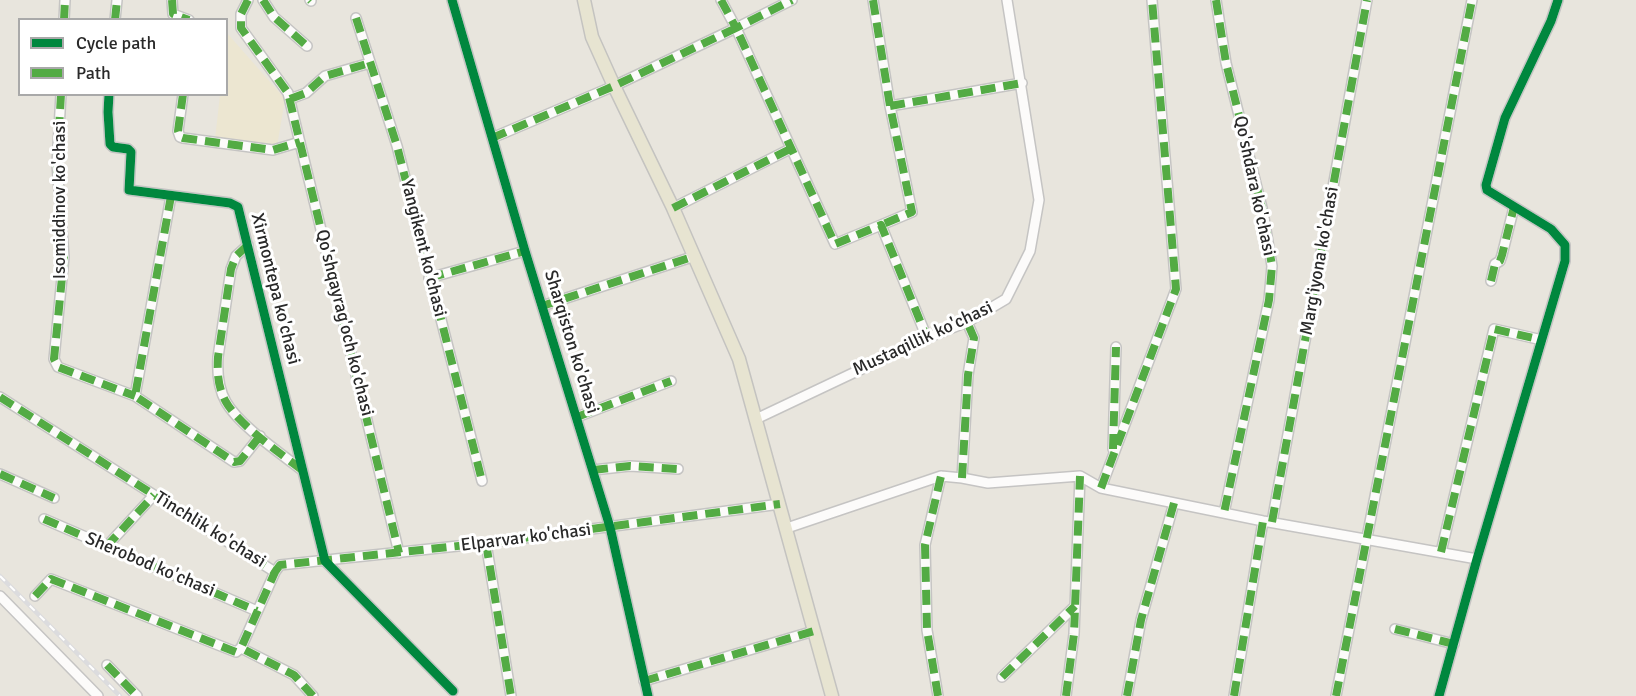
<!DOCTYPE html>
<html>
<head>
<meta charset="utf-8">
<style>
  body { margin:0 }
  #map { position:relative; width:1636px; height:696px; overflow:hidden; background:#e8e5dd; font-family:Signika,sans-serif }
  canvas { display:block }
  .legend { position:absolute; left:18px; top:18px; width:210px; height:78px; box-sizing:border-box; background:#fff; border:2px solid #a9a9a9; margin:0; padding:8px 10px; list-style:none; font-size:18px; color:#292929 }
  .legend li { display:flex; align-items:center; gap:12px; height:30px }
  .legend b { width:30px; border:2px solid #a9a9a9 }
</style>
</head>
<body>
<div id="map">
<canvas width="1636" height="696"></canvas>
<ul class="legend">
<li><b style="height:8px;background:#00873e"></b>Cycle path</li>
<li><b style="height:8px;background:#53ab44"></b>Path</li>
</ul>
</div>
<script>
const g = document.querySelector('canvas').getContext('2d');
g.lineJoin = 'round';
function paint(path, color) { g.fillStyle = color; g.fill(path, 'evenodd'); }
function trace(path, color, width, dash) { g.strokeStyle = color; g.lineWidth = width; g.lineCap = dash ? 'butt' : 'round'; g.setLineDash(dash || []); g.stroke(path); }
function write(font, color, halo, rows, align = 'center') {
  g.font = font + ' Signika,sans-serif'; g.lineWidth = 6; g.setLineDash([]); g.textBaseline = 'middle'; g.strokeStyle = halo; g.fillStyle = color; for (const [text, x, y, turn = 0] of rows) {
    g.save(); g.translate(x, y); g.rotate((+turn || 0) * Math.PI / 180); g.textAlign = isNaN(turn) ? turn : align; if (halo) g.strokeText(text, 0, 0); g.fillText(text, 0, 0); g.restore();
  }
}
paint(new Path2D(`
  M227,33L285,99L277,146L215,139L220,95L226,94Z`), '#ece6d1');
const minor = new Path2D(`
  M172,0L173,14L189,20
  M248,0L241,14V28L288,93L399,553
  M263,0L274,17L307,46
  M310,0L311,1
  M452,0L525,251L610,527L648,696
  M721,0L736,28L792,0
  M873,0L890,106L912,212L881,225
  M1216,0L1226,63L1263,212L1272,266L1269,300L1224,513
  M356,18L397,146L482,481
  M64,20L65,0
  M115,20L117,0
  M61,94L57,164L64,257L54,359L58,367L135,396
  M109,94L108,112L110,144L113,147L128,149L131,152L129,190L230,203L238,207L325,561L453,691
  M183,94L178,131L180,137L183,138L273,150L300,142
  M290,99L306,93L325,76L370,63
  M890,106L1022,83
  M492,138L614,86L736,28L835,244L881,225L927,338
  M171,196L135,396L234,462L240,461L260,436
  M673,208L790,149
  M248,245L236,256L231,269L218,357C217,373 218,388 226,402C239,425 280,453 302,470
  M429,278L525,251
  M1491,281L1495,264L1500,261L1502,255L1514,207
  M542,306L695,256
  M0,397L275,572L241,648L294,675L313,696
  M577,417L671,381
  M756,419L927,338L967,322L1006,299L1030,251L1039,200L1007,0
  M1113,449L1116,347
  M593,470L630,466L678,469
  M0,474L54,498
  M962,478L968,375L974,338L967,322
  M1101,488L1176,289L1152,0
  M44,519L257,611
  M1272,522L1367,0
  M787,528L941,476L962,478L988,483L1080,476L1101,488L1263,521L1477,559
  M486,543L511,696
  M106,547L154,495
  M1441,552L1494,329L1542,340
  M275,572L280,565L486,543L780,504
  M0,596L98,696
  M35,596L51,579L236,652L241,648
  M1395,629L1454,644
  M107,665L137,696
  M1002,677L1075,606
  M644,681L814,631
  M938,696L927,630L925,545L941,476
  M1066,696L1074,634L1080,476
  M1127,696L1141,620L1174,503
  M1234,696L1263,521
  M1336,696L1472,0
  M1439,696L1477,559L1565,261V245L1551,229L1487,190L1486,185L1505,118L1551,21L1558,0`);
const major = new Path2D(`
  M584,0L592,37L614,86L673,208L739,359L832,696`);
trace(minor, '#c5c4c3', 12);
trace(major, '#c4c3c0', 15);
trace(minor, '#fcfbfa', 9);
trace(major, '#e7e4d1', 12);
const rail = new Path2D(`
  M0,576L120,696`);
trace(rail, '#dcdcde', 4.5);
trace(rail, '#fff', 2, [7]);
trace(new Path2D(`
  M172,0L173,14L189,20
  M248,0L241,14V28L288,93L399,553
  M263,0L274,17L307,46
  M310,0L311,1
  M721,0L736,28L792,0
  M873,0L890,106L912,212L881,225
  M1216,0L1226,63L1263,212L1272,266L1269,300L1224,513
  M356,18L397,146L482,481
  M64,20L65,0
  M115,20L117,0
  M61,94L57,164L64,257L54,359L58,367L135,396
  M183,94L178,131L180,137L183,138L273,150L300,142
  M290,99L306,93L325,76L370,63
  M890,106L1022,83
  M492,138L614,86L736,28L835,244L881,225L927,338
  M171,196L135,396L234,462L240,461L260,436
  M673,208L790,149
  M248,245L236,256L231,269L218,357C217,373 218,388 226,402C239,425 280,453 302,470
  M429,278L525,251
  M1491,281L1495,264L1500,261L1502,255L1514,207
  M542,306L695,256
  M0,397L275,572L241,648L294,675L313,696
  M577,417L671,381
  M1113,449L1116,347
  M593,470L630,466L678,469
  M0,474L54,498
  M962,478L968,375L974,338L967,322
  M1101,488L1176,289L1152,0
  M44,519L257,611
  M1272,522L1367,0
  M486,543L511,696
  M106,547L154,495
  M1441,552L1494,329L1542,340
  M275,572L280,565L486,543L780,504
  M35,596L51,579L236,652L241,648
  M1395,629L1454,644
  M107,665L137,696
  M1002,677L1075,606
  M644,681L814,631
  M938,696L927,630L925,545L941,476
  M1066,696L1074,634L1080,476
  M1127,696L1141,620L1174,503
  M1234,696L1263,521
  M1336,696L1472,0`), '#53ab44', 8, [15, 8]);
trace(new Path2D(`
  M452,0L525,251L610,527L648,696
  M109,94L108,112L110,144L113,147L128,149L131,152L129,190L230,203L238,207L325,561L453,691
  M1439,696L1477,559L1565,261V245L1551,229L1487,190L1486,185L1505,118L1551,21L1558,0`), '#00873e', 9);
write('18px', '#292929', '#fff', [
  ["Qo'shdara ko'chasi",1254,186,78],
  ["Isomiddinov ko'chasi",60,200,-90],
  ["Yangikent ko'chasi",423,248,76],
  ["Marg'iyona ko'chasi",1320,261,-80],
  ["Xirmontepa ko'chasi",275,289,76],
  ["Qo'shqayrag'och ko'chasi",344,323,76],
  ["Mustaqillik ko'chasi",923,339,-25],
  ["Sharqiston ko'chasi",571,342,73],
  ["Tinchlik ko'chasi",210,530,32],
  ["Elparvar ko'chasi",526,538,-7],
  ["Sherobod ko'chasi",150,565,23]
]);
</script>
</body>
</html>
